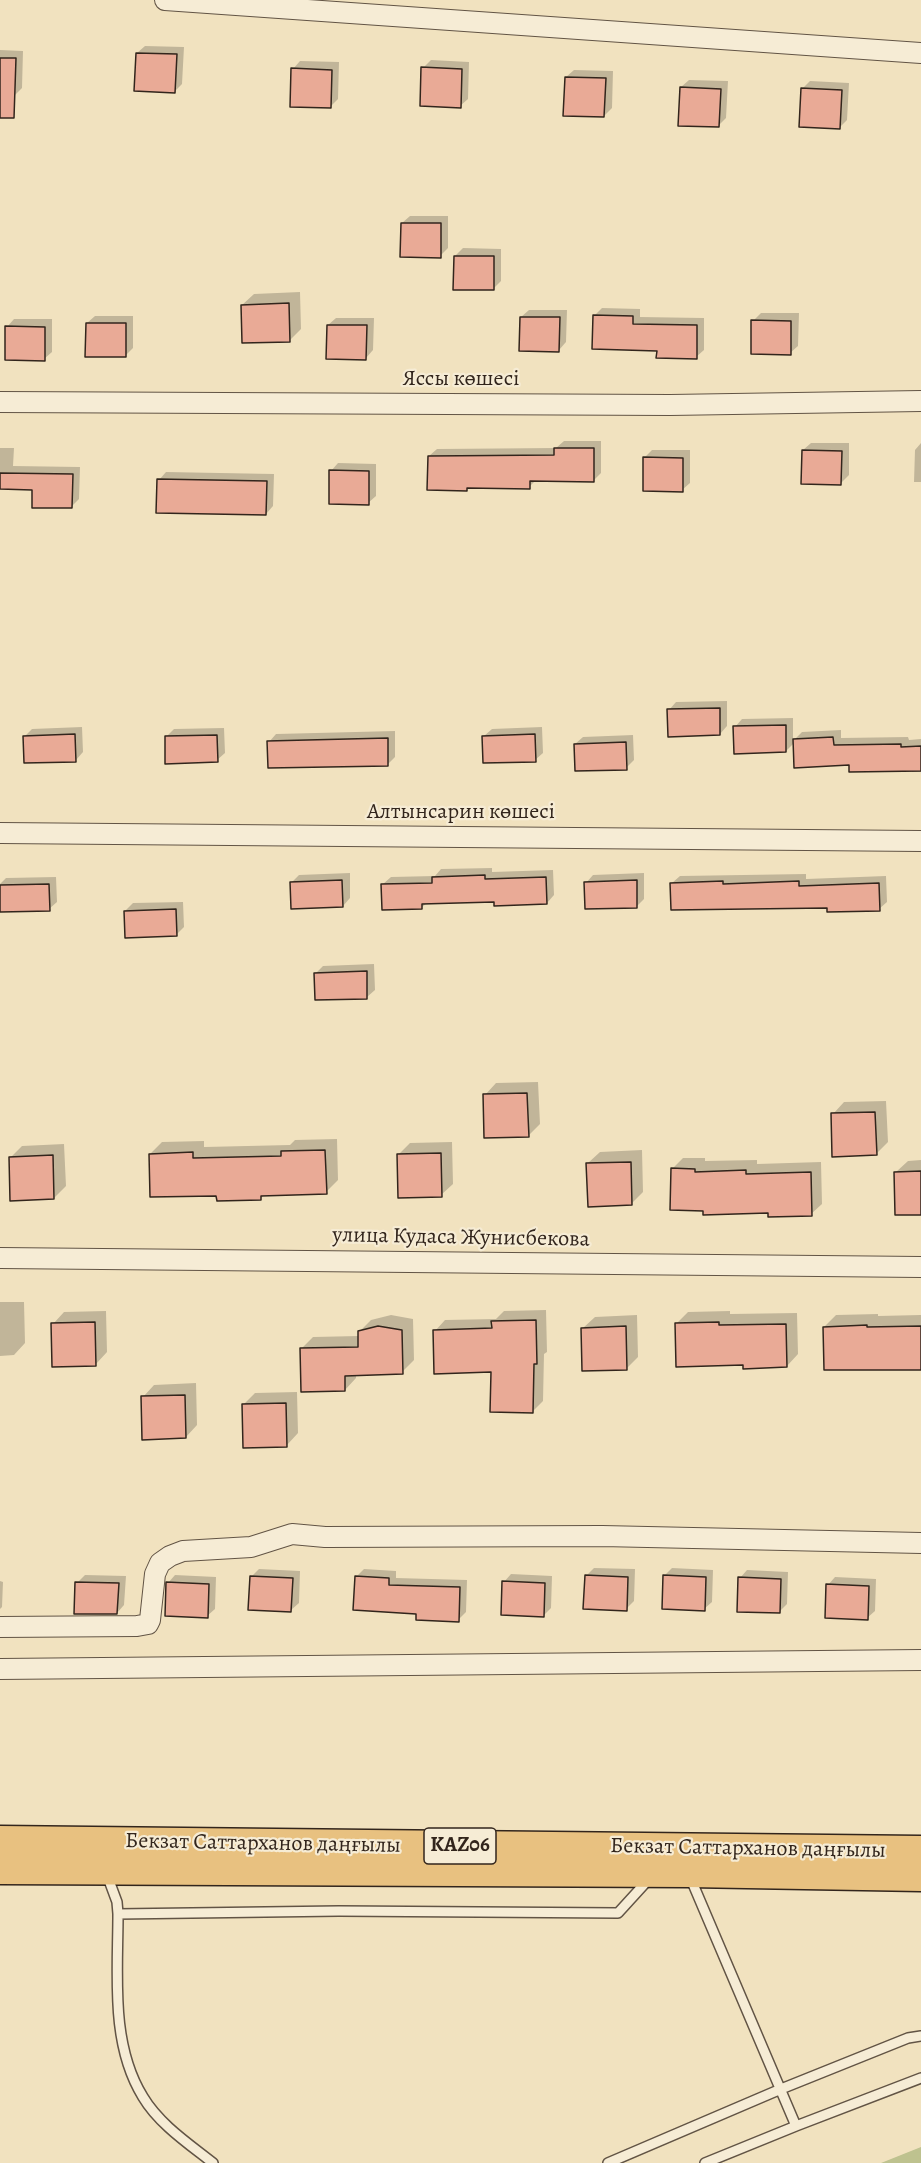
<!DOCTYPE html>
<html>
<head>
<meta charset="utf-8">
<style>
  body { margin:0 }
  canvas { display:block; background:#f1e2bf }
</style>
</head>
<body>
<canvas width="921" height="2163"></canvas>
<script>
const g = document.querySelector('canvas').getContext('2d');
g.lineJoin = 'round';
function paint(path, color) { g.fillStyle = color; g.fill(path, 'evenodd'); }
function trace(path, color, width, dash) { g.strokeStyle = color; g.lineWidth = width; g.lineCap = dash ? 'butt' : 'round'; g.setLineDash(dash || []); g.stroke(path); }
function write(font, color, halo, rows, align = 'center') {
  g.font = font + ' Alegreya,serif'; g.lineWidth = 4.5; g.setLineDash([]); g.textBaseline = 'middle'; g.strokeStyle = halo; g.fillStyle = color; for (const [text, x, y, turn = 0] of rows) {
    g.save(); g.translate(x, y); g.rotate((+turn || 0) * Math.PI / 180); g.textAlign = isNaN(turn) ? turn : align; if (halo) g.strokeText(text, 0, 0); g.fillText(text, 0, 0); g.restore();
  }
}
paint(new Path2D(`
  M921,2147V2163H881Z`), '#bec28f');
paint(new Path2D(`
  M145,46L184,47L182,84L175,91L137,53Z
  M0,50L23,51L22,88L14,96L0,95Z
  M431,60L469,62L468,99L460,106L423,68Z
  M300,61L339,62L338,99L330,107L293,69Z
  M574,70L613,71L612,108L604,116L566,77Z
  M689,80L728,81L726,118L718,126L681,87Z
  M810,81L849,83L847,120L840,127L802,89Z
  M410,216H448V248L440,256L402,223Z
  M463,248L501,249V281L493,289L455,256Z
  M300,292L301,329L289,341L242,305L254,294Z
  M602,308L640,309V317L704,318V350L696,357L658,349L594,316Z
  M529,310H567L566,342L559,350L521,317Z
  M761,313H799L798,346L790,353L753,321Z
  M95,316H133V348L125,356L87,323Z
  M336,318H374L373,350L366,358L328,325Z
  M14,319H52V352L44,359L7,327Z
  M564,441H601V473L593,481L536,480L529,487L469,486L466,489L429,456L437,449L556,448Z
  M811,443H849V475L841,483L803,450Z
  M921,443V482H914L915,450Z
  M0,448H14L13,466L80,467L79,499L71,507L34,488H0Z
  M652,450H690V483L682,490L645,457Z
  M338,463L376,464V496L368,503L331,471Z
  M166,472L274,474L273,506L266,514L159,480Z
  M727,701V726L720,734L669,710L676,702Z
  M793,718V741L802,732L841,730V738L908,737L909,740L921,739V772H912V769L851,763L795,742L786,751L735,727L742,719Z
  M82,727L83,752L76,760L25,736L32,729Z
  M542,727L543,753L535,760L484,736L492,729Z
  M224,728L225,753L217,760L166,737L174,729Z
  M395,731V757L388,764L269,742L276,734Z
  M633,735L634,760L626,768L575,744L583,737Z
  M492,868V872L553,870L554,895L547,903L496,901L427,903L421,908L383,884L391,877L435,876L441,869Z
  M350,873V898L343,906L292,882L299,875Z
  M644,873V899L637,906L586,883L593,875Z
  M806,874V879L886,876L887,902L879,909L829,906L672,883L680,876Z
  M56,877L57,902L49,909L0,911V884L6,878Z
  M183,902L184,927L176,935L125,911L133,903Z
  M374,964L375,990L367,997L316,973L323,966Z
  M538,1082L540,1124L528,1136L485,1095L496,1083Z
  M886,1101L888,1142L876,1154L833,1114L844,1102Z
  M337,1139L338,1180L326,1192L265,1194L260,1199L218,1194L150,1154L162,1142L204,1141V1147L290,1145L295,1140Z
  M452,1142L453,1184L441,1195L398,1155L410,1143Z
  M64,1144L66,1186L54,1198L11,1157L22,1146Z
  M642,1150L643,1192L631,1204L588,1163L600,1152Z
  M683,1158H705V1161L757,1160V1164L821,1162L822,1204L811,1214L705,1209L672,1169Z
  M921,1160V1213L896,1172L908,1161Z
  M0,1302H24L25,1343L14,1355L0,1356Z
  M546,1310L547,1352L544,1354L543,1401L532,1412L493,1371L435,1331L445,1320L496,1319L504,1311Z
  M106,1311L107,1352L96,1364L53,1324L64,1312Z
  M730,1311V1314L797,1313L798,1354L787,1366L745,1363L676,1324L688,1312Z
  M878,1314V1316L921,1315V1368L824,1327L836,1315Z
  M391,1315L413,1319L414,1360L402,1372L356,1374V1378L345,1390L301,1349L313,1337L359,1336V1332L371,1320Z
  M637,1315L638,1357L626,1369L583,1328L595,1317Z
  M196,1383L197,1425L186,1437L143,1397L154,1385Z
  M297,1392L298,1433L287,1445L243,1405L255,1393Z
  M594,1568L635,1569L634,1601L626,1609L586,1576Z
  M672,1568L713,1570L712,1602L704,1609L664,1576Z
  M259,1569L300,1571L299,1603L291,1610L251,1577Z
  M364,1569L396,1571V1578L467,1580L466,1612L458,1620L417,1613L356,1577Z
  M747,1570L788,1572L787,1604L779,1612L740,1578Z
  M511,1574L552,1576L551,1608L544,1615L504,1582Z
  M85,1575L126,1576L124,1605L117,1613L77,1583Z
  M175,1575L216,1577L215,1609L207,1616L168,1583Z
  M835,1577L876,1579L875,1611L867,1618L828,1585Z
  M0,1581L3,1582L2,1607L0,1609Z`), '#0003');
const building = new Path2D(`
  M136,53L177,54L175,93L134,91Z
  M0,58H16L14,118H0Z
  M421,67L462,69L461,108L420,106Z
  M291,68L332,70L331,108L290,107Z
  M565,77L606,78L604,117L563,116Z
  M680,87L721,89L719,127L678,126Z
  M801,88L842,90L840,129L799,127Z
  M401,223H441V258L400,257Z
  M454,256H494V290H453Z
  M289,303L290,342L242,343L241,305Z
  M593,315L633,316V324L697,325V359L656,358L657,351L592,349Z
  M520,317H560L559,352L519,351Z
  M751,320L791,321V355L751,354Z
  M86,323H126V357H85Z
  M327,325H367L366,360L326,359Z
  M5,326L45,327V361L5,360Z
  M554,448H594V482L530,481V489L467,488V491L427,490L428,456L554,455Z
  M802,450L842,451L841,485L801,484Z
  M643,457L683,458V492L643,491Z
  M329,470L369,471V505L329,504Z
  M0,473L73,474L72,508H32V490L0,489Z
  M157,479L267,481L266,515L156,513Z
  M720,708V735L668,737L667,709Z
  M786,725V752L734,754L733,726Z
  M75,734L76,762L24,763L23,736Z
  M535,734L536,762L483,763L482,736Z
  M217,735L218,762L165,764V736Z
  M833,737L834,745L901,744V747L921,746V771L849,772V765L794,768L793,739Z
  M388,738V766L268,768L267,741Z
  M626,742L627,770L575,771L574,744Z
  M485,875V879L546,877L547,904L494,906V902L422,904V909L382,910L381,884L432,883V877Z
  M342,880L343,907L291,909L290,882Z
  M637,880V908L585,909L584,882Z
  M723,881V884L799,881V886L879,883L880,911L827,912V908L671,910L670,883Z
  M49,884L50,911L0,912V885Z
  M176,909L177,936L125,938L124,911Z
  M367,971V999L315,1000L314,973Z
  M527,1093L529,1137L484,1138L483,1094Z
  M875,1112L877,1155L832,1157L831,1113Z
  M325,1150L327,1194L261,1196V1200L217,1201L216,1196L150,1197L149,1154L193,1152V1158L281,1156V1151Z
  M441,1153L442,1197L398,1198L397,1154Z
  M53,1155L54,1199L10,1201L9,1157Z
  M631,1162L632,1205L588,1207L586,1163Z
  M671,1168L695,1169V1172L746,1170V1174L811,1172L812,1216L768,1217V1213L703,1215V1211L670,1210Z
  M921,1171V1215H895L894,1172Z
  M536,1320L537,1364H534L533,1413L490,1412L491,1372L434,1374L433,1330L492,1328L491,1321Z
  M95,1322L96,1366L52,1367L51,1323Z
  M719,1322V1325L786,1324L787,1367L743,1369V1365L676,1367L675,1323Z
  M867,1325V1327L921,1326V1370H824L823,1327Z
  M378,1326L402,1330L403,1374L345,1376V1391L301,1392L300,1348L358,1347V1331Z
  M626,1326L627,1370L582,1371L581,1328Z
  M185,1395L186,1438L142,1440L141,1396Z
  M286,1403L287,1447L243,1448L242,1404Z
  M585,1575L628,1577L627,1611L583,1609Z
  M663,1575L706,1577L705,1611L662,1609Z
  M250,1576L293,1578L291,1612L248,1610Z
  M355,1576L389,1578V1585L460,1587L459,1622L416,1620V1614L353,1610Z
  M738,1577L781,1579L780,1613L737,1612Z
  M502,1581L545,1583L544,1617L501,1615Z
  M75,1582L119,1583L117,1614H74Z
  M166,1582L209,1584L208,1618L165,1616Z
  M826,1584L869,1586L868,1620L825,1618Z`);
paint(building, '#e9aa96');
trace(building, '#32251c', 1.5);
const service = new Path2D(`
  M107,1875L117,1902L118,1914L339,1911L618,1913L649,1879
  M690,1877L796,2126L705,2163
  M118,1914C118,1974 110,2044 143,2097C159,2124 189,2144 213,2163
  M796,2126L921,2078
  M608,2163L781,2089L908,2038L921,2036`);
const minor = new Path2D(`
  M165,0L921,53
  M0,402L670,405L921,401
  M0,833L921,841
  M0,1258L921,1267
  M0,1627L137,1626L148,1624L150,1620L155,1574L160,1563L170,1556L183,1551L251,1547L292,1534L325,1537L602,1536L921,1543
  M0,1669L921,1660`);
const primary = new Path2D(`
  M0,1841L921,1851
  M0,1869L688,1872L921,1876`);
trace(service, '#625445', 12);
trace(minor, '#625445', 22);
trace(primary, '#32251c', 33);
trace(service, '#f6ecd5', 9);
trace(minor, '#f6ecd5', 20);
trace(primary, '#e8c180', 30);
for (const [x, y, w] of [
  [460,1846,72]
]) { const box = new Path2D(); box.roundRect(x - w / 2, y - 18, w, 36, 4.5); g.fillStyle = '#f6ecd5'; g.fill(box); trace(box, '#32251c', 1.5); }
write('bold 21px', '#32251c', null, [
  ["KАZ06",460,1846]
]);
write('22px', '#32251c', '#f6ecd5', [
  ["Яссы көшесі",461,380],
  ["Алтынсарин көшесі",461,813],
  ["улица Кудаса Жунисбекова",461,1238,1],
  ["Бекзат Саттарханов даңғылы",263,1844,1],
  ["Бекзат Саттарханов даңғылы",748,1849,1]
]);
</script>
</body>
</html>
